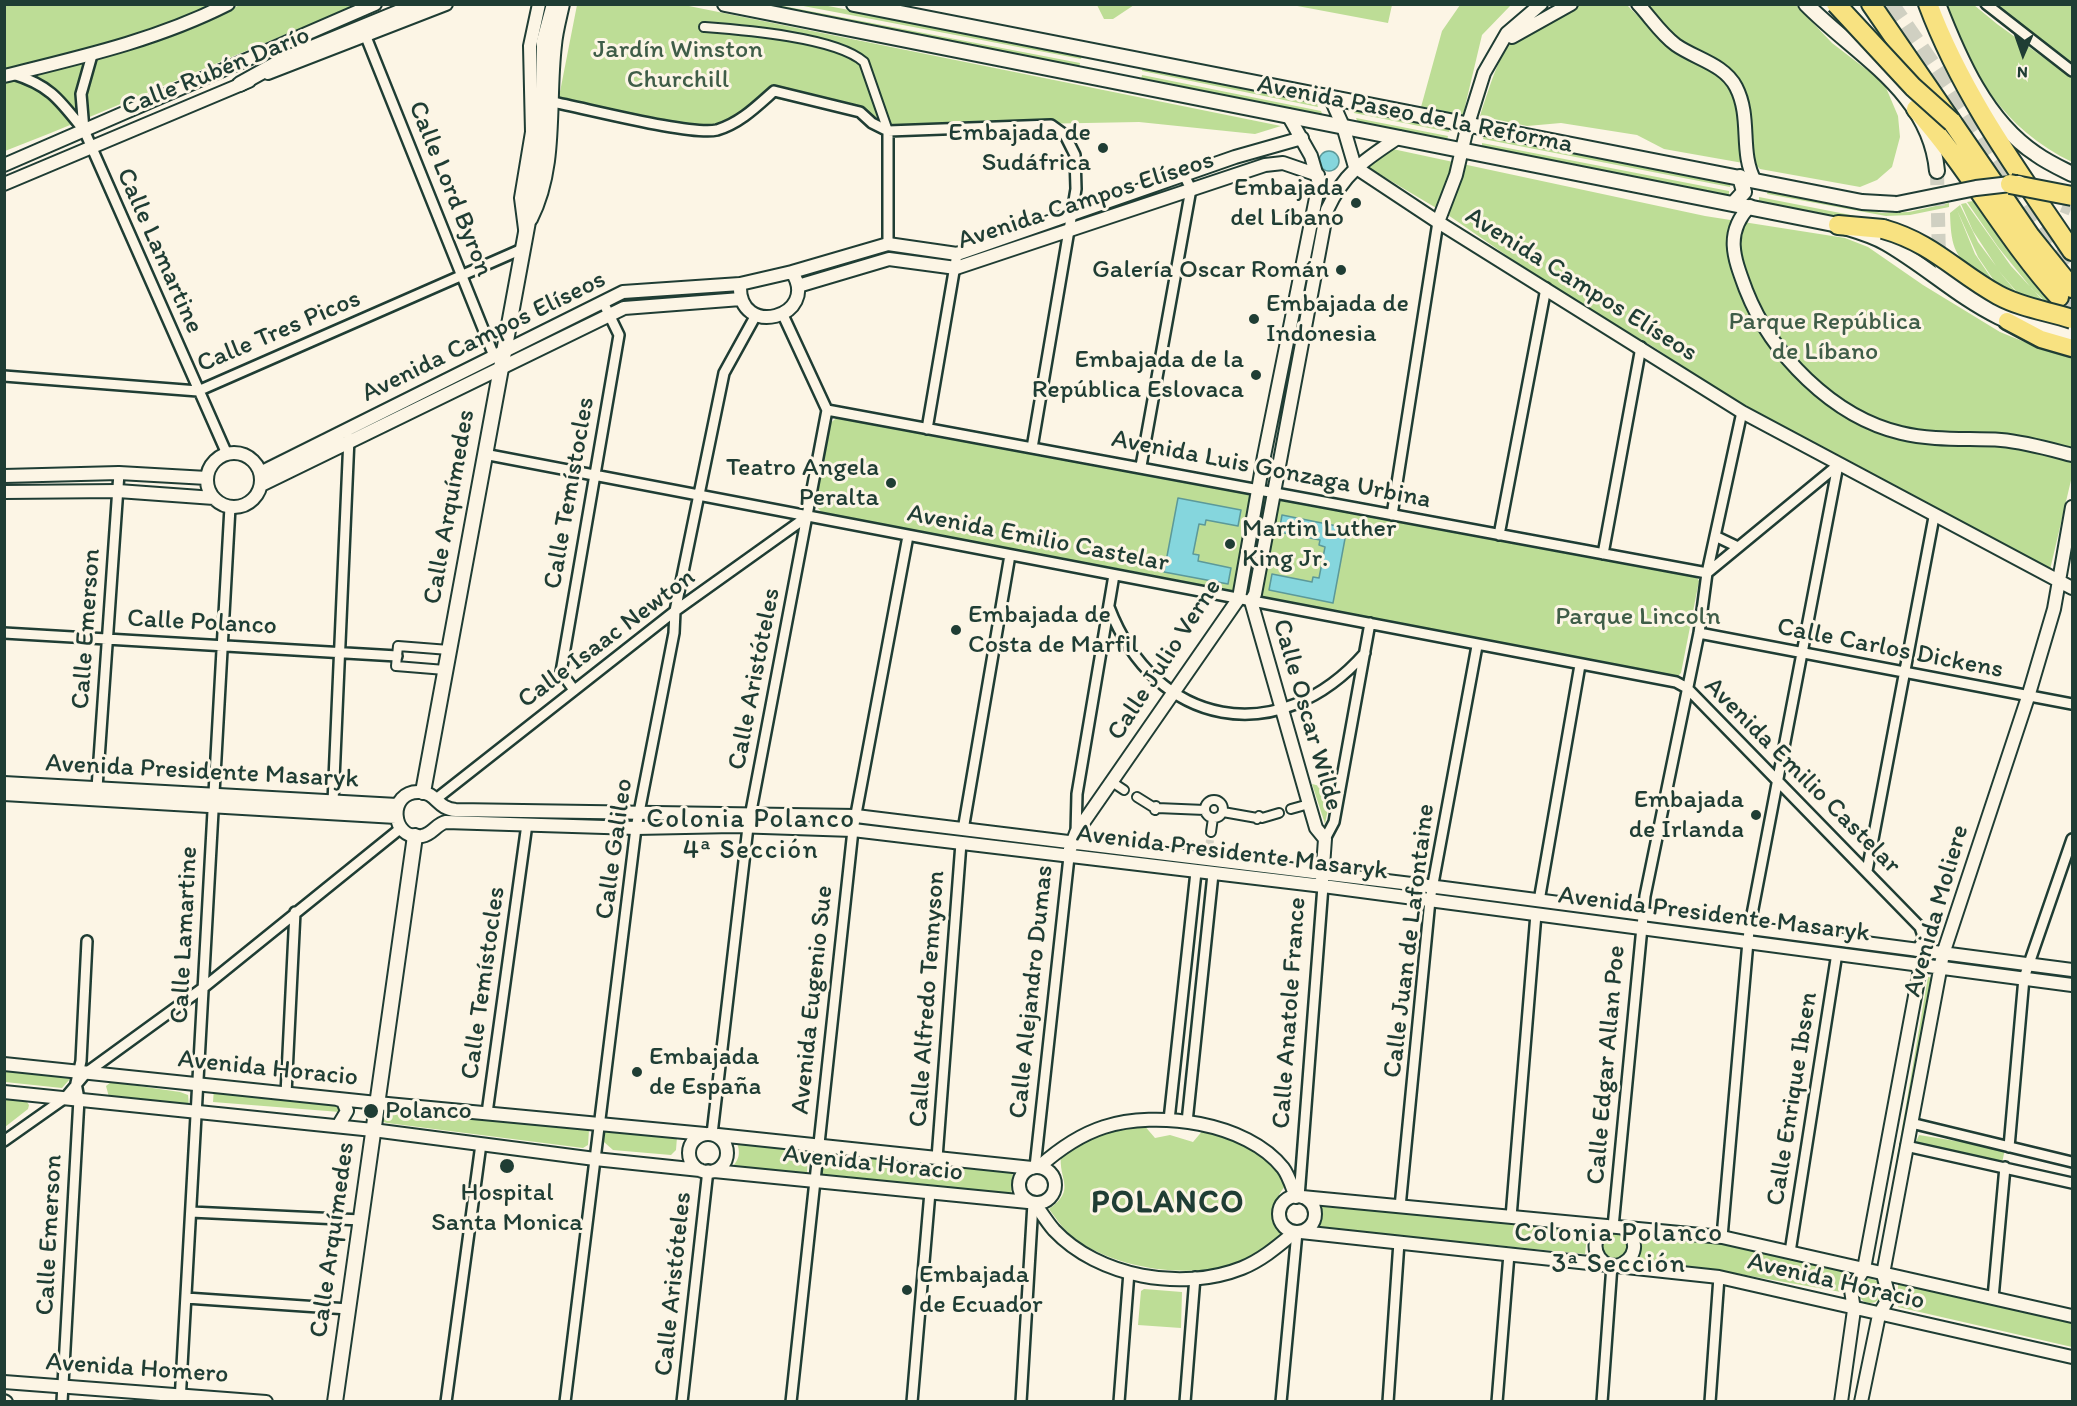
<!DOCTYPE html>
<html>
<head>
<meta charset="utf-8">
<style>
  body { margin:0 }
  #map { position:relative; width:2077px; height:1406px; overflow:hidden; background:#fcf5e5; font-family:Itim,sans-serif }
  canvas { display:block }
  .frame { position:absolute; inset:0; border:6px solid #1f3d34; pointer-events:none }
  .north { position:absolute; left:1993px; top:24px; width:60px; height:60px; -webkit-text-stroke:4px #fcf5e5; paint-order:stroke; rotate:182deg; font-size:16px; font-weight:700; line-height:24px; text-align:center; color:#1f3d34 }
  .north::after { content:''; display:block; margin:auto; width:21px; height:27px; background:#1f3d34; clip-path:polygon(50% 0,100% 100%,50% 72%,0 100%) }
</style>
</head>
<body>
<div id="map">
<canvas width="2077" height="1406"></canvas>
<div class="frame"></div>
<div class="north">N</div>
</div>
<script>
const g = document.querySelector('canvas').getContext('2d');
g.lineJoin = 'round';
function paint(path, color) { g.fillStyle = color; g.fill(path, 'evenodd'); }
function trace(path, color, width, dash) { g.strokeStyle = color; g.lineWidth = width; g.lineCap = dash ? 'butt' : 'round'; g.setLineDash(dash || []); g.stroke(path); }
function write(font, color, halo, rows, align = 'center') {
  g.font = font + ' Itim,sans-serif'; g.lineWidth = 6; g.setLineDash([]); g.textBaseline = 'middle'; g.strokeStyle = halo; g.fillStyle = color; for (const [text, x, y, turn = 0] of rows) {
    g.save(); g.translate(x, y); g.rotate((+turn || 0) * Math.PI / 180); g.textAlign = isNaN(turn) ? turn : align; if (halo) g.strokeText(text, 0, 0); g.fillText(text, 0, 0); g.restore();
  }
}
paint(new Path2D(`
  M679,4L1281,126L1255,134L1139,122L872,127L857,115L771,98L715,130L687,127L558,102L577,5Z
  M4,5H209C145,37 74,54 5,73Z
  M240,5H359C240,51 124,105 5,151V79L87,63L154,42Z
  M755,5H778L1080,63L1079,68Z
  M798,5H823L1082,55L1081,59Z
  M1097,5H1134L1113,19H1104Z
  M1292,5H1392L1388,23Z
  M1460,5H1511L1482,35L1463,115L1421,107L1442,31Z
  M1577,5H1627L1666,45L1715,70L1731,87L1741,127L1743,163L1664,149L1637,135L1561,123L1527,126L1480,116C1503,46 1505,31 1577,5Z
  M1644,5H1796L1832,43L1884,83L1898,116L1900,137L1892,167L1877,180L1860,187L1760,169L1755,164C1753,137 1753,103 1738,78C1726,57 1696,51 1676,38C1663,29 1654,17 1644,5Z
  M1944,5H1974L1997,24L2072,78V162C2002,128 1973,74 1944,5Z
  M1995,5H2072V64L2000,11Z
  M1143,67L1316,101L1318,107L1142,71Z
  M1142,75L1321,111L1323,116L1141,80Z
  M1353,108L1450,128L1449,132L1354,113Z
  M1356,118L1448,136L1447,140L1358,123Z
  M1484,134L1731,182L1730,187L1483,139Z
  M1482,143L1729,191V196L1482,147Z
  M1388,148L1705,216L1845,238L1868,247L1923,285L2000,332L2037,347L2072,352V476L2049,574L1744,407L1655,348L1545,282L1448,215L1364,165Z
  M1768,190L1882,213L1909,212L1949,203V207L1910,215L1886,216L1767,194Z
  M1759,197L1876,220L1841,218L1759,202Z
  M1979,200L2072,304V309L2050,306L2032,289L1998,247L1967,202Z
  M1966,203L2011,266L2048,306L2022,298L1998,270L2021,298L1999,288L1978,257L1957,210L1975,254L1998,288L1977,275L1973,267L1976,274C1953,255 1951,243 1950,213L1960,205L1978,242L1996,266L1973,231L1961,204Z
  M839,416L1696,576L1699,581L1681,673L1677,677L1116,568L825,516L815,505L829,424Z
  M1312,784L1324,787L1333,784L1325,824Z
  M1928,977L1936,978L1886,1264L1879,1263Z
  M5,1067L69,1076L70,1079L62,1088L5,1082Z
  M111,1082L180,1092L188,1095L189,1106L109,1097L106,1086Z
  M214,1088L315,1099L337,1105L340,1112L213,1102Z
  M5,1099L27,1102L29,1105L28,1109L5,1127Z
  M379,1106L586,1126L589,1130L588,1145L583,1148L387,1123L377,1120Z
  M1143,1124L1155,1138L1170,1135L1193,1142L1204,1129C1239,1139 1268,1151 1286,1185C1273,1201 1266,1218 1285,1233C1277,1240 1268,1248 1259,1254C1209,1282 1123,1273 1077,1240C1065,1232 1057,1220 1049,1209C1077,1189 1058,1181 1061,1154L1087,1137Z
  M605,1126L677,1137L676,1150L671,1155L613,1150L604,1142Z
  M1919,1135L2005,1149L2002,1163L1916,1142Z
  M736,1140L808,1147L807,1173L729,1170C740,1160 741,1153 736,1140Z
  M823,1152L1013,1171L1011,1198L821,1179Z
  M1319,1200L1588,1227L1585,1254L1329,1229L1317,1225L1321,1214L1317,1205Z
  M1600 1246a14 14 0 1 1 28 0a14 14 0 1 1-28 0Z
  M1642,1234L1718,1239L1844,1267L1839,1284L1841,1292L1722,1271L1642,1262L1637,1259L1639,1236Z
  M1858 1291a12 12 0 1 1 24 0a12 12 0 1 1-24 0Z
  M1898,1280L2072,1319V1347L1898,1307Z
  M1144,1289L1182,1292L1181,1328L1138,1325L1141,1291Z`), '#bddd96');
const water = new Path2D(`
  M1319 161a10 10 0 1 1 20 0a10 10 0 1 1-20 0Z
  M1178,498L1241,510L1238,526L1206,520L1205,525L1199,524L1193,554L1199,555L1198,561L1231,568L1228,584L1164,572Z
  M1282,515L1347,528L1333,603L1269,590L1272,574L1312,582L1313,577L1319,578L1325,547L1319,545L1320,540L1279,532Z`);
paint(water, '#85d6dd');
trace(water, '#5c9999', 1.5);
trace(new Path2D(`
  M1209,848L1211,832`), '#d0d0c2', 8, [8, 4]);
trace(new Path2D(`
  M1937,171L1939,259`), '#d0d0c2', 14, [14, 7]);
trace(new Path2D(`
  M1890,4L2046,231L2072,264
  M2040,190L2053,199L2072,207
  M2059,297L2072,309`), '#d0d0c2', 18, [18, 9]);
const pedestrian = new Path2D(`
  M704,27C743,30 836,37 864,62L888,131
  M445,670L396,666L398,646L449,650
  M1112,782L1124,790
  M1137,797L1153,807L1156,806L1155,810
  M1205 809a9 9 0 1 1 18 0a9 9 0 1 1-18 0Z
  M1157,808L1205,810
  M1291,809L1309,804
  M1223,812L1257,818
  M1257,819L1259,816L1262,818L1279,813
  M1211,832L1213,818`);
const minor = new Path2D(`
  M1986,4L2072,71
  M366,37L494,356
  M92,55L81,94L84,130L227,454
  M13,74C49,85 59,99 82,128
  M552,102C585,108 691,136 717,130C740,123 756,107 774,91L860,112L872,123L888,131L1051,125L1065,135L1075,155L1076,189L1032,448
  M888,131V244
  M4,376L198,391L522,249
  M827,410L1707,573
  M927,429L957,254
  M484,454L1676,682L1687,688L1920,927L1924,939L1916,951
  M1141,466L1191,189L1184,175
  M1392,515L1438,222
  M1499,535L1546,288
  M1715,536L1738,547
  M1603,554L1641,347
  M1707,573L1838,465
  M1109,607C1155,728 1279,751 1365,653
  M4,633L397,656
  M1699,633L2072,704
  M574,690L561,672L619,335L603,302
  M97,788L119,473
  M436,799L675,611L808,516
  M333,802L349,438
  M963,830L1010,555
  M1076,833L1077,794L1114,575
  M1325,839L1334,822L1370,623
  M1867,871L1934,517
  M1539,901L1580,665
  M286,1094L295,912
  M487,1113L527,824
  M1169,1120L1196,872
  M1187,1122L1213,874
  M1911,1123L2072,1162
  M712,1134L748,827L827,410L783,315
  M4,1141L65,1098L86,1073L203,988L401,828
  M1906,1146L2072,1183
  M2009,1147L2024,978L2072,839
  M937,1158L961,843
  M1035,1167L1069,857
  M1299,1197L1323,886
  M1400,1207L1430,900L1477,646
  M191,1212L361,1220
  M1511,1217L1536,914
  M1613,1227L1645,896L1699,633L1707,573L1742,412
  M1722,1237L1749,930L1838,465
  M1790,1252L1837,953
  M186,1298L348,1309
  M1993,1298L2005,1167
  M62,1402L79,1099L76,1083L81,1061L87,941
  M180,1402L230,507
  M446,1402L481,1144
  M565,1402L636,828L674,633L675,611L724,373L756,315
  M682,1402L708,1170
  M791,1402L853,830L908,536
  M912,1402L930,1192
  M1021,1402L1033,1203
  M1119,1402L1129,1272
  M1185,1402L1195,1277
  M1281,1402L1297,1232
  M1388,1402L1399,1242
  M1497,1402L1509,1254
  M1602,1402L1612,1265
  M1710,1402L1719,1277`);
const tertiary = new Path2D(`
  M1638,4C1651,18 1661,34 1676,45C1696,59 1724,64 1736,87C1752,118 1739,152 1755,181
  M1512,37L1571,4
  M268,73L446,4
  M4,76C81,57 157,40 228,4
  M1330,97L1343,126L1355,167
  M4,165L375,4
  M1355,167L1438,222L1742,412L2072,588
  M4,184L249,81
  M1750,206C1724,233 1734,258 1746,290C1771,354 1833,417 1901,433C1934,441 1968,438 2001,440C2025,442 2049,449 2072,455
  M531,219C558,166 548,103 555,45C556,32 560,18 563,4
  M1438,222L1456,175L1468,124L1484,73L1507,33L1541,4
  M525,229L521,198L532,132L530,46L539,4
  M792,272L888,244L957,254L1235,157L1302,138
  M792,272C821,317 737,340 740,284Z
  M798,286L889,259L956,268L1265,165L1283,163L1318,175
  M207 480a27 27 0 1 1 54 0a27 27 0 1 1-54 0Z
  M260,473L623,292L740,284
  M4,476L119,473L207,478
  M261,485L624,308L741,299
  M4,492L118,491L214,498
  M4,783L397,805
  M4,794L396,817
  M1070,849L1076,833L1239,598L1264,456L1319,183L1311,156L1288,115
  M1322,880L1325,839L1316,828L1309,804L1251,601L1255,594L1327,210C1344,172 1366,159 1399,137
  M2072,970L1444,888L856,816L456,810C437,809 437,793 420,792C387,790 390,841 422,836C433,834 436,824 446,822L636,828L734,826L853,830L1323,886L2072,985
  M4,1064L377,1103L705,1134
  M4,1092L373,1130L595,1159L700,1170
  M337,1099L343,1101L347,1111L338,1126
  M689 1153a19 19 0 1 1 38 0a19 19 0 1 1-38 0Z
  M718,1135L1032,1168
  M1019 1185a18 18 0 1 1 36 0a18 18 0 1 1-36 0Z
  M1039,1167C1058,1150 1079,1135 1104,1127C1156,1110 1247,1122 1283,1168C1289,1176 1292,1187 1296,1197
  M714,1171L1028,1202
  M1279 1214a18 18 0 1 1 36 0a18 18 0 1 1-36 0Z
  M1302,1197L1722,1237L2072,1316
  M1035,1204C1041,1212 1047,1222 1054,1230C1098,1277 1182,1292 1242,1268C1262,1260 1278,1246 1295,1232
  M1607,1226C1592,1237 1591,1255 1608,1265
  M1301,1232L1719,1277L2072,1357
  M1617,1266C1637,1259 1640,1240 1623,1228
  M4,1382L266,1402
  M4,1401L6,1402
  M1841,1402L1854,1310L1851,1290L1864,1269L1921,964
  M1861,1402L1879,1315L1889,1297L1883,1274L1943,954L2028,697L2054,609L2072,507`);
const secondary = new Path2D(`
  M725,4L1838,225C1854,230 1871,234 1886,243C1947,278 1995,336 2072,333
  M854,4L1862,202L1897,204
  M1806,4C1856,55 1930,92 1937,171
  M1938,4C1959,58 1986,121 2036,154C2047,162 2060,168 2072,174
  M240,84L285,59L419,4
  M1734,203L1744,192L1740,177
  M1939,259C1959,298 2017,320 2058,321
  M423,792L543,140L544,41L554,4
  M335,1402L415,836`);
const trunk = new Path2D(`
  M2007,321L2041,339L2072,348`);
const motorway = new Path2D(`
  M1871,4L2031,237L2072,288
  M1928,4C1962,95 2018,171 2072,251
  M1916,109C1969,168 2006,239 2059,297
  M1838,225L1883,229`);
trace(pedestrian, '#1f3d34', 12);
trace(minor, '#1f3d34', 14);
trace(tertiary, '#1f3d34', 16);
trace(secondary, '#1f3d34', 18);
trace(trunk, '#1f3d34', 21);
trace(motorway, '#1f3d34', 22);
trace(pedestrian, '#fcf5e5', 8);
trace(minor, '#fcf5e5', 9);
trace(tertiary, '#fcf5e5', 12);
trace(secondary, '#fcf5e5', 14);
trace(trunk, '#f8e281', 16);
trace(motorway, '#f8e281', 18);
const secondaryBridge = new Path2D(`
  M1897,204L1976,188L2019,183`);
const motorwayBridge = new Path2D(`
  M1836,4L1913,87L1952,122
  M2010,184L2072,196
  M1883,229C1933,243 1956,272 1998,295C2022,308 2048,311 2072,319`);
trace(secondaryBridge, '#1f3d34', 18, []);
trace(motorwayBridge, '#1f3d34', 22, []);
trace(secondaryBridge, '#fcf5e5', 14);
trace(motorwayBridge, '#f8e281', 18);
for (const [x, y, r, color] of [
  [1103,148,6,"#1f3d34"],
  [1356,203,6,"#1f3d34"],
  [1341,270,6,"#1f3d34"],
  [1254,319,6,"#1f3d34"],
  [1256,375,6,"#1f3d34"],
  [891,483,6,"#1f3d34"],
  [1230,544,6,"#1f3d34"],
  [956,630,6,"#1f3d34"],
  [1756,815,6,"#1f3d34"],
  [637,1072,6,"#1f3d34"],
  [371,1111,8,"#1f3d34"],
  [507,1166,8,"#1f3d34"],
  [907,1290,6,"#1f3d34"]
]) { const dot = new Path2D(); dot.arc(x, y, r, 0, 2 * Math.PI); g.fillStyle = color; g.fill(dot); trace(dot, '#fcf5e5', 2); }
write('26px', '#3f5d48', '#fcf5e5', [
  ["Jardín Winston",678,50],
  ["Churchill",678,80],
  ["Parque República",1825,322],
  ["de Líbano",1825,352],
  ["Parque Lincoln",1638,617]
]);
write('26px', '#1f3d34', '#fcf5e5', [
  ["Calle Rubén Darío",216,72,-22],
  ["Avenida Paseo de la Reforma",1415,115,11],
  ["Calle Lord Byron",450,189,68],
  ["Avenida Campos Elíseos",1086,201,-18],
  ["Calle Lamartine",159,251,66],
  ["Avenida Campos Elíseos",1581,285,32],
  ["Calle Tres Picos",279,332,-23],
  ["Avenida Campos Elíseos",484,337,-26],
  ["Avenida Luis Gonzaga Urbina",1271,470,11],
  ["Calle Temístocles",570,493,-80],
  ["Calle Arquímedes",450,507,-80],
  ["Avenida Emilio Castelar",1038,539,11],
  ["Calle Polanco",202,623,3],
  ["Calle Emerson",87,629,-86],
  ["Calle Isaac Newton",607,639,-37],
  ["Calle Carlos Dickens",1890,649,11],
  ["Calle Julio Verne",1165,660,-57],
  ["Calle Aristóteles",755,679,-79],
  ["Calle Oscar Wilde",1307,715,74],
  ["Avenida Presidente Masaryk",202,772,3],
  ["Avenida Emilio Castelar",1802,776,45],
  ["Calle Galileo",615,849,-82],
  ["Avenida Presidente Masaryk",1232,853,7],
  ["Avenida Moliere",1937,911,-74],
  ["Avenida Presidente Masaryk",1714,915,7],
  ["Calle Lamartine",185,935,-87],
  ["Calle Juan de Lafontaine",1410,941,-83],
  ["Calle Temístocles",484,983,-82],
  ["Calle Alejandro Dumas",1032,992,-84],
  ["Calle Alfredo Tennyson",928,999,-86],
  ["Avenida Eugenio Sue",813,1000,-84],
  ["Calle Anatole France",1290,1013,-86],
  ["Calle Edgar Allan Poe",1607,1065,-85],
  ["Avenida Horacio",268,1069,6],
  ["Calle Enrique Ibsen",1793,1099,-81],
  ["Avenida Horacio",873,1164,6],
  ["Calle Emerson",50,1235,-87],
  ["Calle Arquímedes",333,1240,-82],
  ["Avenida Horacio",1836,1282,13],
  ["Calle Aristóteles",674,1284,-84],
  ["Avenida Homero",137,1369,4]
]);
write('26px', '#1f3d34', '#fcf5e5', [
  ["Embajada de",1091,133],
  ["Sudáfrica",1091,163],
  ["Embajada",1344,188],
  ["del Líbano",1344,218],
  ["Galería Oscar Román",1329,270],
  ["Embajada de",1266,304,"left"],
  ["Indonesia",1266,334,"left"],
  ["Embajada de la",1244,360],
  ["República Eslovaca",1244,390],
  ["Teatro Angela",879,468],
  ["Peralta",879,498],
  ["Martin Luther",1242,529,"left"],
  ["King Jr.",1242,559,"left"],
  ["Embajada de",968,615,"left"],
  ["Costa de Marfil",968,645,"left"],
  ["Embajada",1744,800],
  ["de Irlanda",1744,830],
  ["Embajada",649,1057,"left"],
  ["de España",649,1087,"left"],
  ["Polanco",385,1111,"left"],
  ["Hospital",507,1193,"center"],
  ["Santa Monica",507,1223,"center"],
  ["Embajada",919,1275,"left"],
  ["de Ecuador",919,1305,"left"]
], 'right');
g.letterSpacing = '1.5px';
write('27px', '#1f3d34', '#fcf5e5', [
  ["Colonia Polanco",751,820],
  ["4ª Sección",751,851],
  ["Colonia Polanco",1619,1234],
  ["3ª Sección",1619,1265]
]);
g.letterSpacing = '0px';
g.letterSpacing = '1.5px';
write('bold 32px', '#1f3d34', '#fcf5e5', [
  ["POLANCO",1168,1204]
]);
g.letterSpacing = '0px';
</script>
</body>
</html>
